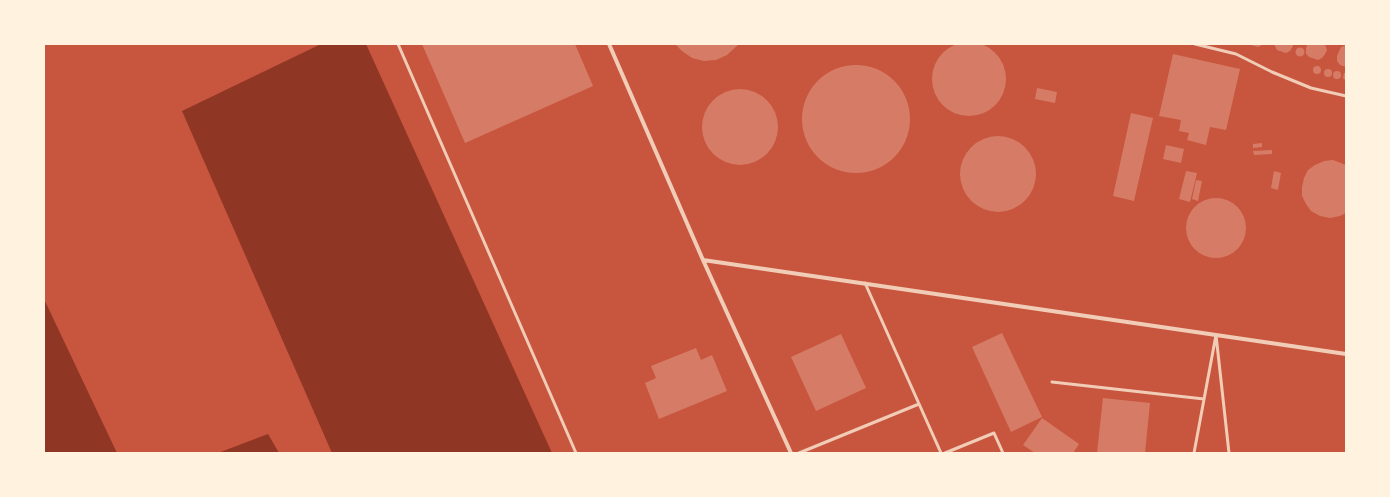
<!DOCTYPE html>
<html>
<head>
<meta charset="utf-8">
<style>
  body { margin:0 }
  #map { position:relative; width:1390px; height:497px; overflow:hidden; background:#c8553d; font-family:Roboto,sans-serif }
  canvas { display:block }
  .frame { position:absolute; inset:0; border:45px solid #fff3e0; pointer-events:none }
</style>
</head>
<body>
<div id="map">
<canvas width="1390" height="497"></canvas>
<div class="frame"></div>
</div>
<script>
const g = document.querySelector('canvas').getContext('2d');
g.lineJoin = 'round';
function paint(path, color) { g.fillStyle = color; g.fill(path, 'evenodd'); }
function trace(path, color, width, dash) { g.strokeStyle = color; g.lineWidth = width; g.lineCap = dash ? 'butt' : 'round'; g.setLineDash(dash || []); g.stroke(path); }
paint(new Path2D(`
  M321,44H366L552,453H332L182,111Z
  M44,299L117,453H44Z
  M268,434L279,453H218Z`), '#8f3625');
paint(new Path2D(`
  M932 79a37 37 0 1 1 74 0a37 37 0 1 1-74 0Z
  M422,44H575L593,86L465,143Z
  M675,44H739L727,55L716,60L704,61L692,58L682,51Z
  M1248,44H1264L1258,47Z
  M1274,44H1294L1290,51L1286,53L1277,50Z
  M1307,44H1325L1327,50L1325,54L1322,58L1318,60L1309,57L1306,54V49Z
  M1346,45V67L1340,65L1337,61V56L1341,47Z
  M1295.5 52a4.5 4.5 0 1 1 9 0a4.5 4.5 0 1 1-9 0Z
  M1173,54L1240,69L1226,130L1210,127L1206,145L1187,140L1189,133L1179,131L1181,120L1159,116Z
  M802 119a54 54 0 1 1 108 0a54 54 0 1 1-108 0Z
  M1313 70a4 4 0 1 1 8 0a4 4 0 1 1-8 0Z
  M1324 73a4 4 0 1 1 8 0a4 4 0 1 1-8 0Z
  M1333 75a4 4 0 1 1 8 0a4 4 0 1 1-8 0Z
  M1344,73H1346V81L1343,78Z
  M1037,88L1057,92L1055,103L1035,99Z
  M702 127a38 38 0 1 1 76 0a38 38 0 1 1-76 0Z
  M1131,113L1153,118L1134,201L1113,196Z
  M960 174a38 38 0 1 1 76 0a38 38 0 1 1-76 0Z
  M1262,143V147L1253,148V144Z
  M1166,145L1184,149L1181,163L1163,159Z
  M1272,150V154L1254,155L1253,151Z
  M1333,160L1346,165V213L1340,216L1330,218L1320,216L1311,211L1306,204L1302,196V187L1304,178L1308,170L1315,165L1324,161Z
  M1186,171L1197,173L1190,202L1179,199Z
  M1274,171L1281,173L1278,190L1271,188Z
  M1196,180L1202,181L1198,201L1192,199Z
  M1186 228a30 30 0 1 1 60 0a30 30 0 1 1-60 0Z
  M1002,333L1042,417L1011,432L972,347Z
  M841,334L866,388L816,411L791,357Z
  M696,348L701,360L712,355L727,391L659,419L645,383L656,378L651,366Z
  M1103,398L1150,403L1145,453H1097Z
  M1042,418L1079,444L1073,453H1035L1023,445Z`), '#d67c66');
trace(new Path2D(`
  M398,44L576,453
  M1195,44L1236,54L1272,72L1311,88L1346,96
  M865,283L941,453
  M1052,382L1204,399
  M799,453L919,404
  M945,453L994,433L1003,453
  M1194,453L1216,335L1229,453`), '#f1ccb7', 3);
trace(new Path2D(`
  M609,44L703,260L791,453
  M703,260L1346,354`), '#f1ccb7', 4);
</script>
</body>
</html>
